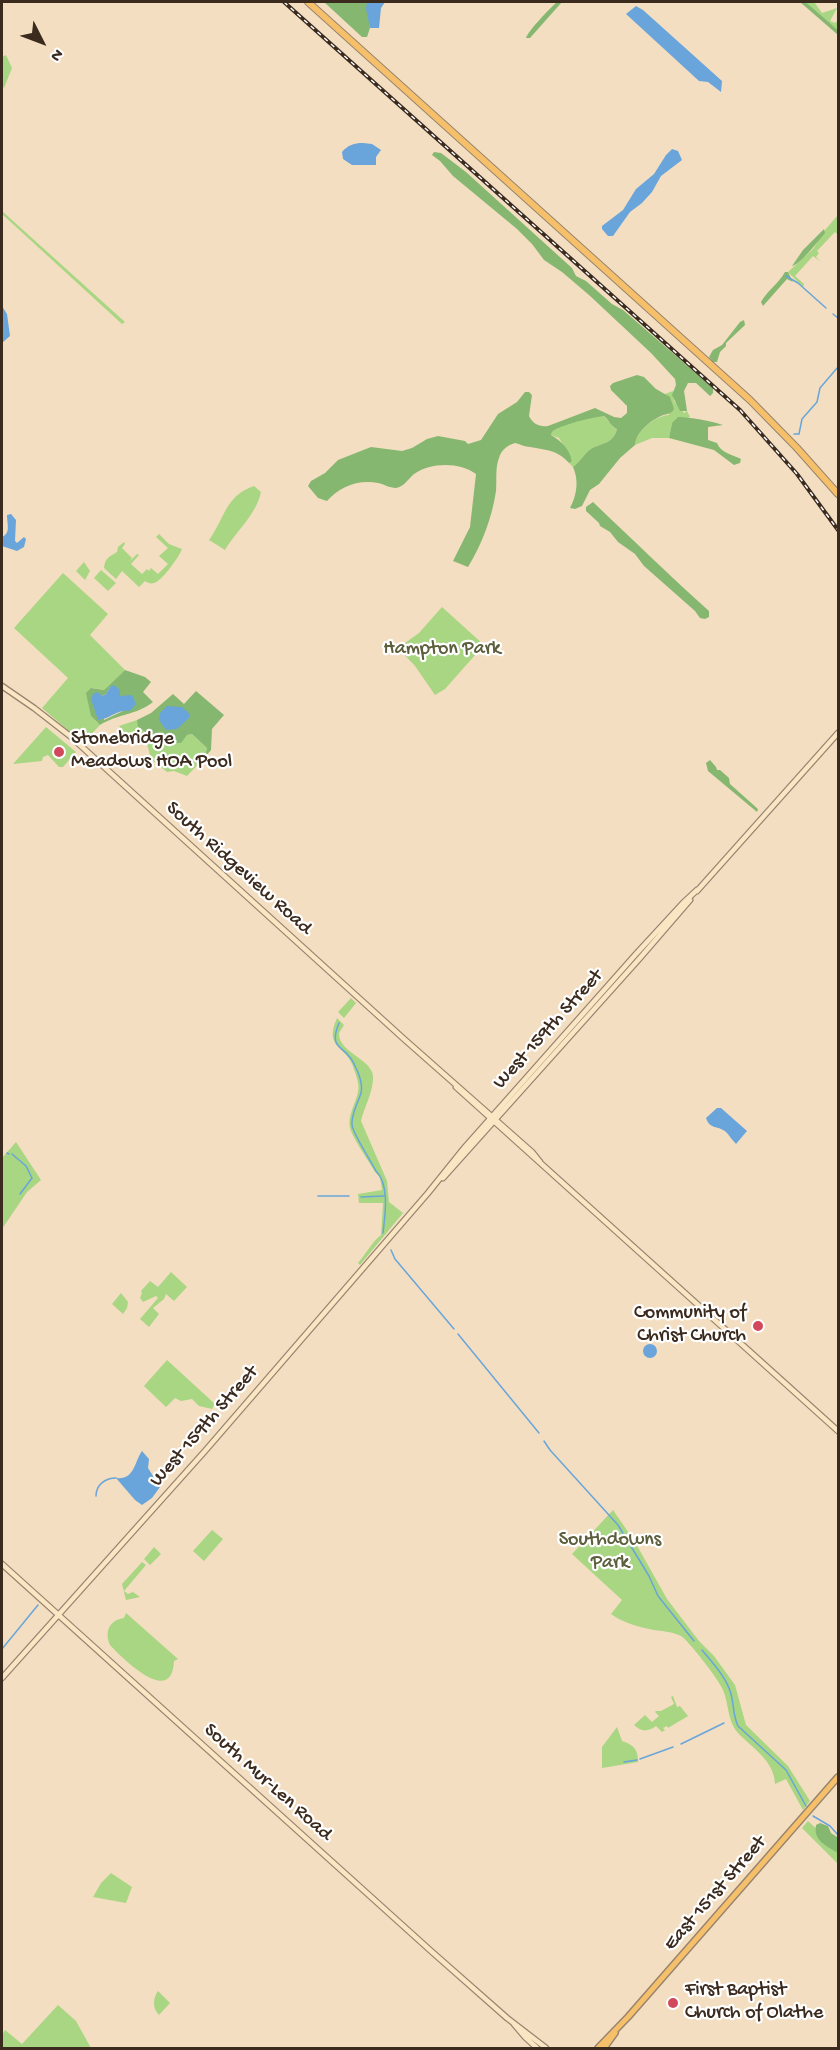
<!DOCTYPE html>
<html>
<head>
<meta charset="utf-8">
<style>
  body { margin:0 }
  #map { position:relative; width:840px; height:2050px; overflow:hidden; background:#f3dec1; font-family:"Gochi Hand",sans-serif }
  canvas { display:block }
  .frame { position:absolute; inset:0; border:3px solid #3b2a1e; pointer-events:none }
  .north { position:absolute; left:12px; top:12px; width:60px; height:60px; -webkit-text-stroke:4px #fff; paint-order:stroke; rotate:132deg; font-size:16px; font-weight:700; line-height:24px; text-align:center; color:#3b2a1e }
  .north::after { content:''; display:block; margin:auto; width:21px; height:27px; background:#3b2a1e; clip-path:polygon(50% 0,100% 100%,50% 72%,0 100%) }
</style>
</head>
<body>
<div id="map">
<canvas width="840" height="2050"></canvas>
<div class="frame"></div>
<div class="north">N</div>
</div>
<script>
const g = document.querySelector('canvas').getContext('2d');
g.lineJoin = 'round';
function paint(path, color) { g.fillStyle = color; g.fill(path, 'evenodd'); }
function trace(path, color, width, dash) { g.strokeStyle = color; g.lineWidth = width; g.lineCap = dash ? 'butt' : 'round'; g.setLineDash(dash || []); g.stroke(path); }
function write(font, color, halo, rows, align = 'center') {
  g.font = font + ' "Gochi Hand",sans-serif'; g.lineWidth = 4.5; g.setLineDash([]); g.textBaseline = 'middle'; g.strokeStyle = halo; g.fillStyle = color; for (const [text, x, y, turn = 0] of rows) {
    g.save(); g.translate(x, y); g.rotate((+turn || 0) * Math.PI / 180); g.textAlign = isNaN(turn) ? turn : align; if (halo) g.strokeText(text, 0, 0); g.fillText(text, 0, 0); g.restore();
  }
}
paint(new Path2D(`
  M805,2L815,3L822,13L837,8L830,21L835,23L838,20V30Z
  M6,55L12,68L4,88L2,85V57Z
  M2,211L125,322L122,324L2,214Z
  M838,215V235L835,232L817,251L819,253L816,257L821,262L813,256L795,276L804,284L803,287L788,272L813,249L825,230Z
  M673,391L674,401L684,413L687,411L690,417L672,423L669,438H652L635,445C636,431 655,416 669,415L665,394Z
  M592,416H604L613,427L617,429C613,445 598,444 587,453C582,457 579,463 573,467L569,463L572,460L559,438L551,435L552,432C560,424 580,421 592,416Z
  M254,486L261,492C256,515 237,530 225,550L209,540C225,518 225,496 254,486Z
  M159,534L169,544L182,549C179,557 162,581 154,583C150,584 148,583 145,581L139,587L122,571L116,579L104,568C105,558 109,557 117,552L118,547L124,542L125,544L122,548L132,558L129,562L137,554L139,555L131,564L142,574L147,569L149,571L151,568L158,574L168,564L159,556L168,548L156,537Z
  M84,562L90,571L85,580L76,571Z
  M101,570L116,583L108,591L94,578Z
  M63,573L108,614L90,635L125,670L104,690L92,688L91,716L100,725L83,743L42,708L68,678L14,628Z
  M442,607L484,645L445,689L435,695L415,666L398,648L419,633Z
  M137,720C139,730 152,739 161,741L192,734L207,748L205,754L206,756L187,776L174,771L167,772L151,759L147,744L141,737L132,742L119,726Z
  M46,727L76,752L63,767H59L48,755L43,757L42,761L13,764Z
  M351,998L356,1003L344,1018L338,1012Z
  M337,1018L344,1025L339,1033C338,1054 376,1059 373,1080C372,1094 364,1108 361,1121L387,1181L389,1202L403,1213L360,1265L358,1263C366,1254 372,1242 381,1235L383,1203H359L358,1194L382,1190L380,1177L375,1172C369,1161 353,1139 350,1128C347,1116 356,1103 358,1092C360,1085 356,1076 354,1069C347,1045 323,1049 337,1018Z
  M16,1142L41,1180L27,1192L2,1229V1158Z
  M171,1272L187,1287L174,1301L166,1294L164,1299L153,1308L159,1314L149,1327L140,1319L158,1298L156,1296L143,1302L140,1298L142,1293L141,1291L150,1281L158,1287Z
  M121,1293L128,1302L127,1308L123,1314L112,1304Z
  M167,1360L215,1404L212,1409L199,1406L192,1399L181,1401L175,1398L166,1407L144,1386Z
  M613,1510L635,1542L667,1599L699,1641L714,1656L735,1685L746,1725L788,1766L810,1801L803,1810L786,1779L775,1784C774,1760 753,1749 738,1733C727,1720 729,1704 723,1690C719,1680 689,1641 681,1636C673,1632 662,1631 654,1630C638,1627 624,1623 611,1614L622,1600L572,1554Z
  M212,1530L223,1539L204,1561L193,1551Z
  M154,1547L161,1554L150,1565L144,1559Z
  M142,1562L146,1565L124,1591L128,1594L133,1592L140,1597L126,1600L122,1584Z
  M126,1613L178,1659L174,1661C172,1708 122,1658 110,1645C104,1631 110,1620 124,1618Z
  M673,1696L677,1707L680,1706L688,1716L668,1728L667,1726L663,1728L665,1730L662,1732L656,1726C648,1732 641,1732 634,1725L645,1715L652,1722L659,1716L655,1712L656,1711H661L674,1704L671,1697Z
  M617,1727L622,1741C634,1745 638,1749 638,1762L602,1768V1747Z
  M808,1821L838,1849V1864L802,1828Z
  M111,1873L132,1887L126,1903L93,1897L101,1883Z
  M158,1991L170,2003L159,2015C152,2008 153,1998 158,1991Z
  M58,2005L76,2021L91,2048H2V2035L5,2030L22,2044Z`), '#a8d683');
paint(new Path2D(`
  M324,2H367L370,28L367,37H362Z
  M557,2H562L530,38H526C528,31 550,8 557,2Z
  M800,2H805L809,5L838,30V35Z
  M434,152L441,153L466,172L572,268L576,276L586,281L612,304L623,310L713,388V393L710,396L696,383H688L684,391L687,411H680L672,395L676,385L675,379L651,353L589,295L562,272L544,260L532,244L517,229L453,176L440,161L432,155Z
  M824,229L825,233C818,241 800,265 792,266L803,250Z
  M785,272H788L793,282L787,279L763,306L761,302C767,291 779,283 785,272Z
  M744,320L745,325L726,343V346L720,352L717,362H713L709,357L713,350L722,345L740,322Z
  M637,375L644,377L656,389L670,397L674,409C670,415 668,413 661,416C650,421 636,432 635,445L620,458L599,484L590,490L582,506L575,509L570,508C577,495 579,480 573,467C580,462 584,454 591,449C602,443 613,444 617,429C610,426 609,420 604,416C593,417 559,425 552,432L551,435C561,441 569,448 572,461L569,463C558,450 546,450 530,447C525,447 520,444 515,443C508,445 501,450 499,458C495,468 497,480 496,491C492,518 482,544 468,567L453,561L470,527L476,474C460,462 431,462 414,474C408,479 404,487 396,488C389,488 384,484 378,483C358,479 339,487 327,501L318,498L308,486L311,481L325,473L338,460L371,447L402,451L412,448L427,439L438,436L465,441L468,444L481,440L498,414L517,402L525,392H529L532,395L529,416C533,424 539,427 548,426L595,408L614,417L621,418L627,413V406L611,390L610,386L613,383Z
  M678,417C690,417 711,421 723,425L708,427V440L717,443C721,453 733,455 741,459L740,463L734,465L714,450L669,438L672,423Z
  M593,502C631,538 671,577 709,611V617L705,619L700,618L695,611L644,566L635,554L618,542L610,532L600,526L599,523L586,511V507Z
  M125,670L145,677L151,682L143,692L153,702C137,715 117,714 100,725L91,716L86,693L91,688L104,690ZM110,687L120,696L125,697V710L104,720L102,696L106,694Z
  M196,691L224,715L212,729L211,750L206,756L205,755L207,748L192,734L187,735L181,743H176L171,738L157,740L138,727L137,720L151,713L173,694L184,704Z
  M710,760L716,767L717,770H720L729,778L730,784L758,809L757,812L708,771L706,763Z
  M820,1823L828,1826L831,1833L837,1837L838,1853C827,1846 813,1841 816,1825Z`), '#86b771');
paint(new Path2D(`
  M367,2H385L381,8L379,28H370L366,9Z
  M636,6L643,10L722,81L721,92L708,82L699,81L626,14Z
  M363,143L372,144L381,150L376,157V165H352L343,159L342,152C348,145 354,143 363,143Z
  M672,149L678,151L682,160L661,176L652,192L642,203L630,212L613,236H608L602,229V226L623,210L636,189L654,174L666,155Z
  M2,306L7,314L10,336L2,343Z
  M11,514L16,520L15,541L17,543L24,537L26,539L24,547L17,551L2,546V537C11,533 7,524 7,515Z
  M114,685L120,690V696L132,695L136,704L130,711C117,709 110,719 98,720L91,699L93,694L98,692L102,696L106,694L110,687Z
  M167,706L182,707L190,714L189,718L177,729L166,730L159,720L160,713Z
  M717,1108H721L747,1131L736,1144C732,1140 729,1135 726,1132C718,1125 710,1130 706,1118Z
  M643 1351a7 7 0 1 1 14 0a7 7 0 1 1-14 0Z
  M142,1451L149,1459L148,1468L160,1487L152,1498L142,1505L135,1500L116,1478C135,1480 134,1462 142,1451Z`), '#69a5da');
trace(new Path2D(`
  M786,276L798,283L826,308
  M833,314L838,318
  M794,434H799L802,419L817,402L820,388L838,367
  M339,1023C327,1052 347,1044 355,1066C359,1073 363,1085 361,1093C358,1103 351,1114 352,1125C353,1134 371,1161 376,1171C390,1185 385,1215 383,1233
  M7,1153L9,1154
  M12,1154L26,1166L32,1178L20,1194
  M318,1196H349
  M361,1197L384,1196
  M391,1250L395,1259L454,1329
  M458,1334L539,1433
  M544,1441L550,1450L618,1525L649,1576L658,1596L694,1641
  M96,1496C96,1485 105,1478 116,1478
  M2,1649L38,1605
  M702,1650C712,1662 727,1678 731,1694C734,1705 733,1716 738,1726L786,1770L806,1806
  M681,1744L724,1723
  M640,1759L673,1747
  M624,1762L637,1760
  M813,1816L830,1826L838,1835`), '#69a5da', 1.5);
const secondary = new Path2D(`
  M2,686L34,708L70,736L404,1039L532,1152L540,1162
  M697,891L838,733
  M456,1087L838,1431
  M443,1178L640,958L690,900
  M2,1564L431,1951L507,2018L546,2048
  M2,1678L205,1451L428,1193L465,1147L636,954L683,903L697,890
  M514,2024L525,2037L537,2048`);
const primary = new Path2D(`
  M598,2048L628,2017L838,1777
  M604,2048L615,2033`);
const trunk = new Path2D(`
  M308,2L750,400L797,448L838,494`);
trace(secondary, '#978470', 7);
trace(primary, '#978470', 8);
trace(trunk, '#978470', 8);
trace(secondary, '#fbe6c4', 4.5);
trace(primary, '#f6c06b', 5);
trace(trunk, '#f6c06b', 6);
const rail = new Path2D(`
  M284,2L740,410L797,474L838,530`);
trace(rail, '#3b2a1e', 4);
trace(rail, '#fff', 1.5, [4.5]);
for (const [x, y, r, color] of [
  [59,752,6,"#d1495b"],
  [758,1326,6,"#d1495b"],
  [673,2003,6,"#d1495b"]
]) { const dot = new Path2D(); dot.arc(x, y, r, 0, 2 * Math.PI); g.fillStyle = color; g.fill(dot); trace(dot, '#fff', 2); }
write('20px', '#5c5e3c', '#fff', [
  ["Hampton Park",442,650],
  ["Southdowns",610,1541],
  ["Park",610,1564]
]);
write('20px', '#3b2a1e', '#fff', [
  ["Stonebridge",71,740],
  ["Meadows HOA Pool",71,763],
  ["Community of",746,1314,"right"],
  ["Christ Church",746,1337,"right"],
  ["First Baptist",685,1991],
  ["Church of Olathe",685,2014]
], 'left');
write('20px', '#3b2a1e', '#fff', [
  ["South Ridgeview Road",238,869,42],
  ["West 159th Street",549,1030,-48],
  ["West 159th Street",205,1427,-49],
  ["South Mur-Len Road",267,1783,42],
  ["East 151st Street",716,1894,-49]
]);
</script>
</body>
</html>
